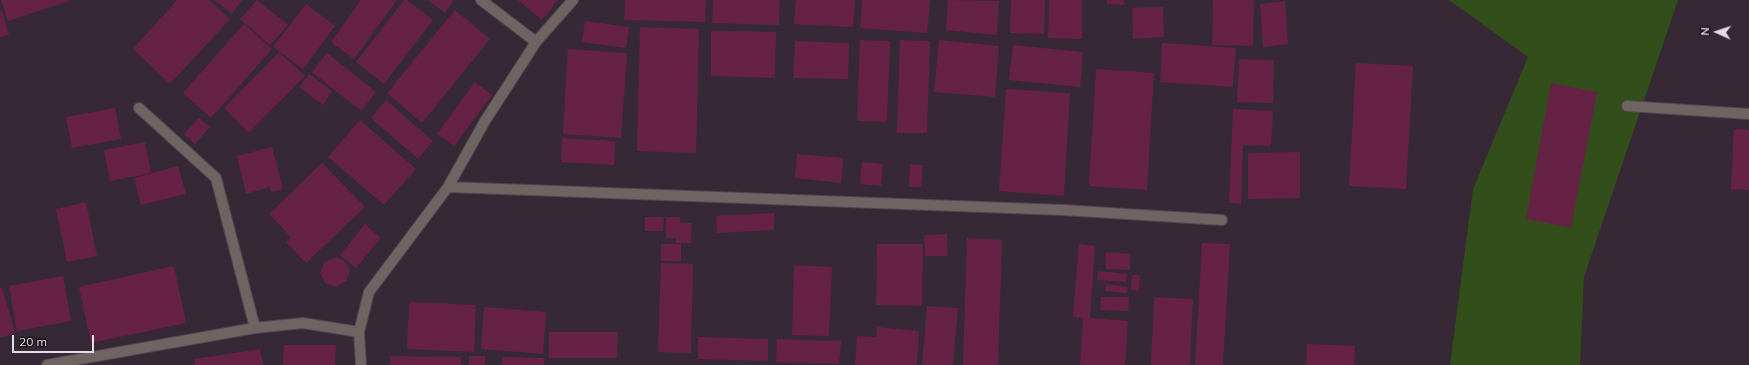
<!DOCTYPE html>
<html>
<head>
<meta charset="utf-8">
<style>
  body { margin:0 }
  #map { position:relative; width:1749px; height:365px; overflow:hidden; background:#362935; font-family:Mulish,sans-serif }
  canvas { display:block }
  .north { position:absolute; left:1697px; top:12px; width:40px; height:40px; -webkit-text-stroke:3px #1a1419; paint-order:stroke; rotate:273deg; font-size:11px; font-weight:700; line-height:16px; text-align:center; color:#e5dde5 }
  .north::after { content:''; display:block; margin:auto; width:14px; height:18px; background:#e5dde5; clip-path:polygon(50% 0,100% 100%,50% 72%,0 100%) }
  .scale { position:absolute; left:12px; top:335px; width:82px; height:18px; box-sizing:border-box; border:2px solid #e5dde5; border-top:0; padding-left:5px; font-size:12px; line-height:14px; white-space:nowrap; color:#e5dde5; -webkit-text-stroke:3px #1a1419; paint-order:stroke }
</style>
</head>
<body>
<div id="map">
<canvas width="1749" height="365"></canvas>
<div class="north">N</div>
<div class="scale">20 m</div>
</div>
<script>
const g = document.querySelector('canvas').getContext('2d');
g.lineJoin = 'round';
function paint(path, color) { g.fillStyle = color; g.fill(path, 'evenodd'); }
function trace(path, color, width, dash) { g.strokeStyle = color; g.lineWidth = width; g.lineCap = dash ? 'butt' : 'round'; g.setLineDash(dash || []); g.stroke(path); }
paint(new Path2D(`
  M1449,0H1678L1584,277L1580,365H1450L1473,189L1528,57Z`), '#324e1a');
paint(new Path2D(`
  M1,0H72L8,21Z
  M177,0H209L230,19L170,84L133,49Z
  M214,0H242L232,14Z
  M257,0L288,25L270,45L240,19Z
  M361,0H397L354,59L331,42Z
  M404,0H407L433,20L384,84L356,62Z
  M428,0H454L445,13Z
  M518,0H558L542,20Z
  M625,0H706L705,22L624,20Z
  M713,0H780L779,25L712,23Z
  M796,0H855L853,27L794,24Z
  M862,0H930L927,33L860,28Z
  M948,0L999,1L997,35L946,30Z
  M1011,0H1045L1044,34L1010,33Z
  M1049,0H1082V39L1048,38Z
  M1107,0H1124V5L1107,4Z
  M1213,0H1254L1253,46L1212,45Z
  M1285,1L1288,44L1263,47L1260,4Z
  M306,4L335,26L303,69L273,47Z
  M1163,7L1164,37L1133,39L1132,8Z
  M455,10L490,39L422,123L387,93Z
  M0,11H2L9,35L0,37Z
  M585,21L629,27L626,48L582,42Z
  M244,24L272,49L211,118L183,93Z
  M640,27L699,29L696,153L637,151Z
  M711,31L776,32L775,78L711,76Z
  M860,40L890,41L887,122L857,121Z
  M900,40L930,41L927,133H897Z
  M939,40L999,46L995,97L934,92Z
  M795,41L849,43L848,79L793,78Z
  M1162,43L1236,48L1233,87L1160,82Z
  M1013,45L1083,52L1080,87L1009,80Z
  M568,49L627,53L621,138L563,134Z
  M279,52L305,76L249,133L224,108Z
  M327,53L376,92L361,111L312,72Z
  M1239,59L1274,60L1273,103L1237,102Z
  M1356,63L1413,66L1406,189L1349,186Z
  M1096,69L1154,73L1147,190L1089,186Z
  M309,74L332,91L323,105L299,87Z
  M475,82L492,95L454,146L437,134Z
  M1551,83L1597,92L1571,228L1526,219Z
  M1006,89L1070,93L1064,196L999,191Z
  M386,100L433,141L418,159L371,118Z
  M115,108L121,139L72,148L66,117Z
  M1233,109L1273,111L1271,146L1243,145L1241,204L1229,203Z
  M199,118L210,127L195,144L184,134Z
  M360,120L416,169L384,205L328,157Z
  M1734,129L1749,130V190L1731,189Z
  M562,138L615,141L614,165L561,162Z
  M145,142L151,173L110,181L104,150Z
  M272,147L283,189L271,192L270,187L246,194L237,156Z
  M1300,152V198L1248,199V153Z
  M797,154L843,158L841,183L795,178Z
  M862,162L883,164L881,186L860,184Z
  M322,163L365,207L306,263L286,242L291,237L269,214Z
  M910,164L923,165L921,187H909Z
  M178,166L186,194L141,205L134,178Z
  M86,202L97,256L67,262L56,209Z
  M774,213V230L717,233L716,216Z
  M645,217H664L663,231H645Z
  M666,217H680V223H692L691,243H676V238H666Z
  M365,224L381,238L356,268L340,255Z
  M947,234L948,256H925L924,235Z
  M967,238L1002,240L998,365H963Z
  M1202,243L1230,244L1223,365H1195Z
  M661,244H681V261H661Z
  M877,244H923L922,306L876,305Z
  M1079,244L1095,246L1090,318L1128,321L1125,365H1080L1083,318L1073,317Z
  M1106,252L1130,254V270L1106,269Z
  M337,257L345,262L350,270L347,280L336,287L325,283L320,273L324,262Z
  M661,263L693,264L691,353L658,352Z
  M794,265L832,267L829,336L792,335Z
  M174,266L186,323L91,343L79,287Z
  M1098,271L1127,274L1126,282L1097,280Z
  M1132,275H1140L1139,291L1131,290Z
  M63,276L71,321L17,331L9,286Z
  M1106,284L1128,287L1127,293L1105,291Z
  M2,287L15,333L0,338V288Z
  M1101,297H1129L1128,311L1100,310Z
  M1154,297L1193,299L1190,365H1151Z
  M409,302L476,305L474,352L407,349Z
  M927,306L958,308L953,365H922Z
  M484,307L546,312L543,354L481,349Z
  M877,327L919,331L917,365H855L857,336L876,337Z
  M549,332H618L617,358H549Z
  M698,337L768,339V361L698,359Z
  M777,339L841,341L839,364L776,362Z
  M1307,344L1355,346L1354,365H1306Z
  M284,345H336L335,365H283Z
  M260,349L263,365H195L194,359Z
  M390,356L461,357V365H390Z
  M469,356H485V365H469Z
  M502,357L544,358V365H502Z`), '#662245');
const minor = new Path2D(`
  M481,0L536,42
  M1627,106L1749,114
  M139,108L216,178L255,328
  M448,187L1063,210L1222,220
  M47,365L255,328L303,323L359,332
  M361,365L359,332L369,292L448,187L485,121L536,42L573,0`);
trace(minor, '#524651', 12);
trace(minor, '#6e6462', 10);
</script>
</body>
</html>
